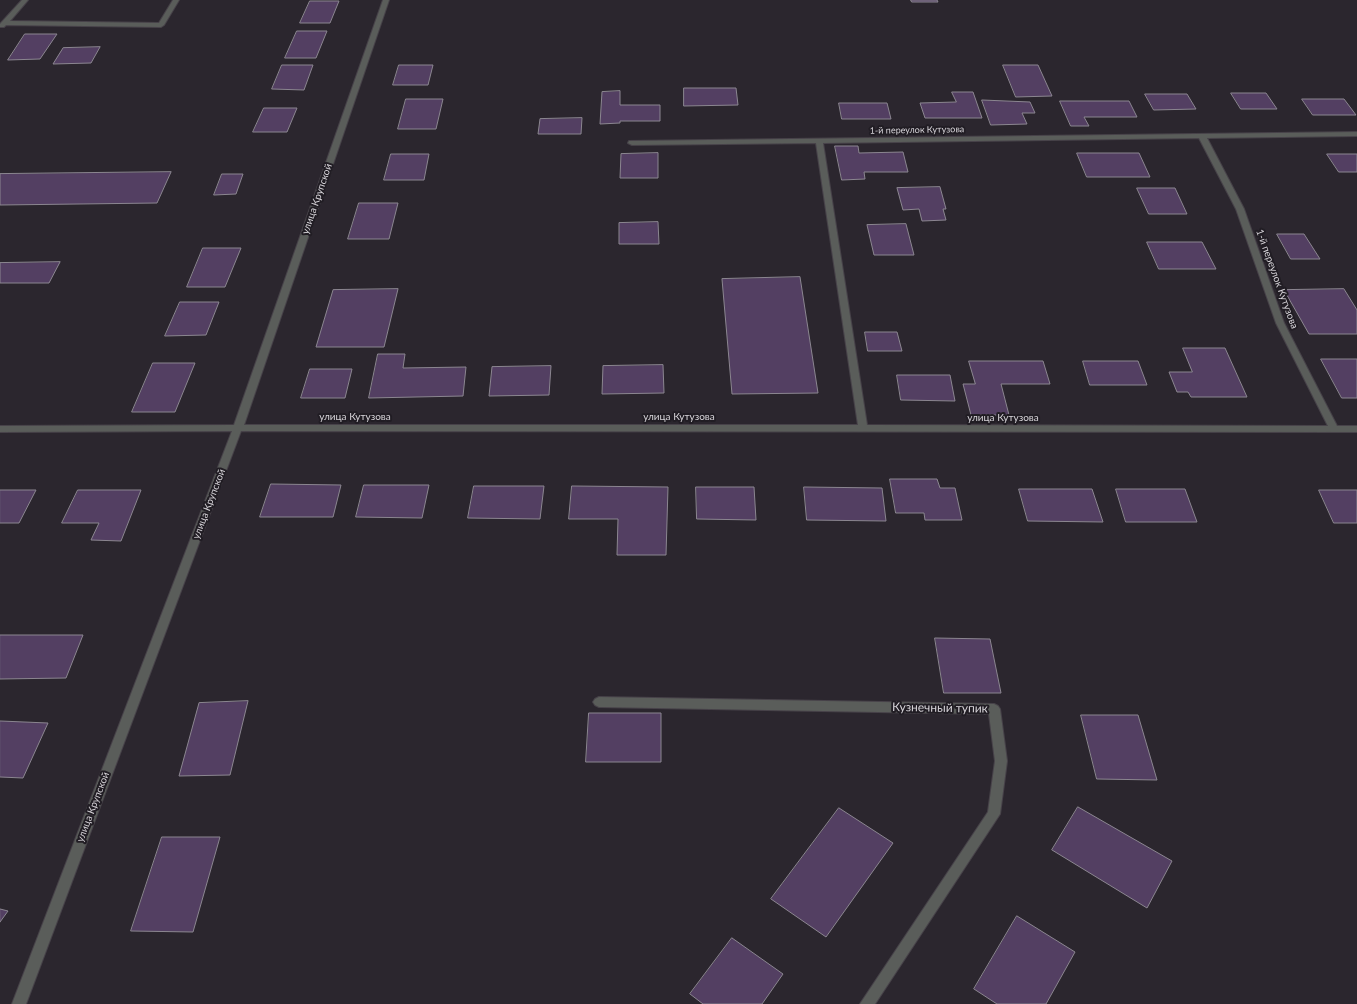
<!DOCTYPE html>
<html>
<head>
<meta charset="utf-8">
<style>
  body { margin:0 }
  canvas { display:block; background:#2b262e }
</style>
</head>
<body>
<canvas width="1357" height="1004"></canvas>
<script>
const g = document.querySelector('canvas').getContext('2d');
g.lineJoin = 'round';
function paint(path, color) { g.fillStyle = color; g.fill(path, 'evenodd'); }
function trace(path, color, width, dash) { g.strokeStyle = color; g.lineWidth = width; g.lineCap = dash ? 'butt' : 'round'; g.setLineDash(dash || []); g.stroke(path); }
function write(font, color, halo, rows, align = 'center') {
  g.font = font + ' Lato,sans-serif'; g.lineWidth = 4; g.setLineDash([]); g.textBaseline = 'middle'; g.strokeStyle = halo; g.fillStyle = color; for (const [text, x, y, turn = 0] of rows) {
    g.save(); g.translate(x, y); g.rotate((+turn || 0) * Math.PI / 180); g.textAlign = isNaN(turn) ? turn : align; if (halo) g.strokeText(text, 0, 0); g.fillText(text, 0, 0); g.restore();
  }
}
const building = new Path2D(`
  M911,0H937L938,2H912Z
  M310,1H339L330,23H300Z
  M297,31H327L316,58H285Z
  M25,34H57L40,59L8,60Z
  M100,47L91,63L53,64L63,48Z
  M282,65H313L304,90L272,89Z
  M399,65H433L428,85H393Z
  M1003,65H1038L1052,96L1016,97Z
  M684,88H736L738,105L684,106Z
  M620,91V105H660V121H620V123L600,124L602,92Z
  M952,92H973L982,118H925L920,103L956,102Z
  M1231,93H1266L1277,109H1241Z
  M1145,94H1187L1196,109L1154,110Z
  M406,99H443L436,129H398Z
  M1302,99H1344L1356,115H1313Z
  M982,100L1030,102L1035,113H1022L1027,124L991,125Z
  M1060,101H1129L1137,117H1084L1089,126H1071Z
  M839,103H887L891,119H842Z
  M264,108H297L287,132H253Z
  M582,118L581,134H538L540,119Z
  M835,146H858L859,153L903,152L908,172H864L865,179L842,180Z
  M658,153V178H620L621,154Z
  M1077,153H1139L1150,177H1087Z
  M391,154H429L424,180H384Z
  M1327,154H1357V172H1339Z
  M171,172L157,203L0,205V174Z
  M222,174H243L236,194L214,195Z
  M940,187L946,209H943L946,220L922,221L919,209L903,210L897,188Z
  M1137,188H1175L1187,214H1149Z
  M359,203H398L389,239H348Z
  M658,222L659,244H619V223Z
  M906,224L914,255H874L867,225Z
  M1277,234H1304L1320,259H1291Z
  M1147,242H1202L1216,269H1159Z
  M203,248H241L225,287H187Z
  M60,262L49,283H0V263Z
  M800,277L818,393L732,394L722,279Z
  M398,289L384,347H316L333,290Z
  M1344,289L1357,310V334H1309L1284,290Z
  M180,302H219L206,335L165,336Z
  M865,332H897L902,351H868Z
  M1183,348H1225L1247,397H1191L1188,392H1177L1169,372H1192Z
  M378,354H405L403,368L466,367L463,396L369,398Z
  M1321,359H1357V398H1342Z
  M969,361H1043L1050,384H1001L1009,415H971L963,384H975Z
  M1083,361H1138L1147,385H1090Z
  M153,363H195L175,412H132Z
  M663,365L664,393L602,394L603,366Z
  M551,366L549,395L489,396L492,367Z
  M310,369H352L345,398H301Z
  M897,375H950L955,401L901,400Z
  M890,479H937L940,488H955L962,520H925L924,513H896Z
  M271,484L341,485L333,517H260Z
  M364,485H429L422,518L356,517Z
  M474,486H544L540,519L468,518Z
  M572,486L668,487L666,555H617L618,519H569Z
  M696,487H754L756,520L697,519Z
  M804,487L882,488L886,521L807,520Z
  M1019,489H1092L1103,522L1028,521Z
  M1116,489H1185L1197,522H1126Z
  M0,490H36L19,523H0Z
  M78,490H141L121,541L91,540L99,523H62Z
  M1319,490H1357V523H1334Z
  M0,635H83L66,678L0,679Z
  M935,638L990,639L1001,693H944Z
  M248,701L230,775L179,776L199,703Z
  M589,713H661V762H586Z
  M1081,715H1138L1157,780L1097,779Z
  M0,721L48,723L23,778L0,777Z
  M1078,807L1172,861L1147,908L1052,850Z
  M839,808L893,843L826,937L771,899Z
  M162,837H220L193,932L131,931Z
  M0,909L8,911L0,922Z
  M1017,916L1075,952L1046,1004H997L974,989Z
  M732,938L783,974L762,1004H703L690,994Z`);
paint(building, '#533f62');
trace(building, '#8b8690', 1);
const minor = new Path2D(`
  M22,0H28L10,21L159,23L173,0H179L164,25L161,27L6,25L4,27H0V24Z
  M383,0H389L244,425H858L816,143L632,145L628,143L629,141L1357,132V136L1207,138L1244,209L1284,323L1337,426H1357V432L241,431L26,1004H12L232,431L0,432V426L234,425ZM1199,138L1236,209L1276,323L1328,426L867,425L823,143Z
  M599,697L994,704L998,706L1000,709L1007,761L1000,814L875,1004H860L988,812L995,761L989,714L599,707L595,705L593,702L595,699Z`);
trace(minor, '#474249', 2);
paint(minor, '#5a5d5a');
write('9px', '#d7d4d9', '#211d24', [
  ["1-й переулок Кутузова",917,130,-1]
]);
write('10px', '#d7d4d9', '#211d24', [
  ["улица Крупской",317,199,-71],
  ["1-й переулок Кутузова",1277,279,70],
  ["улица Кутузова",355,417],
  ["улица Кутузова",679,417],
  ["улица Кутузова",1003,418],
  ["улица Крупской",209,504,-69],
  ["улица Крупской",93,807,-69]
]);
write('12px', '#d7d4d9', '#211d24', [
  ["Кузнечный тупик",940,708,1]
]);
</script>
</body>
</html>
